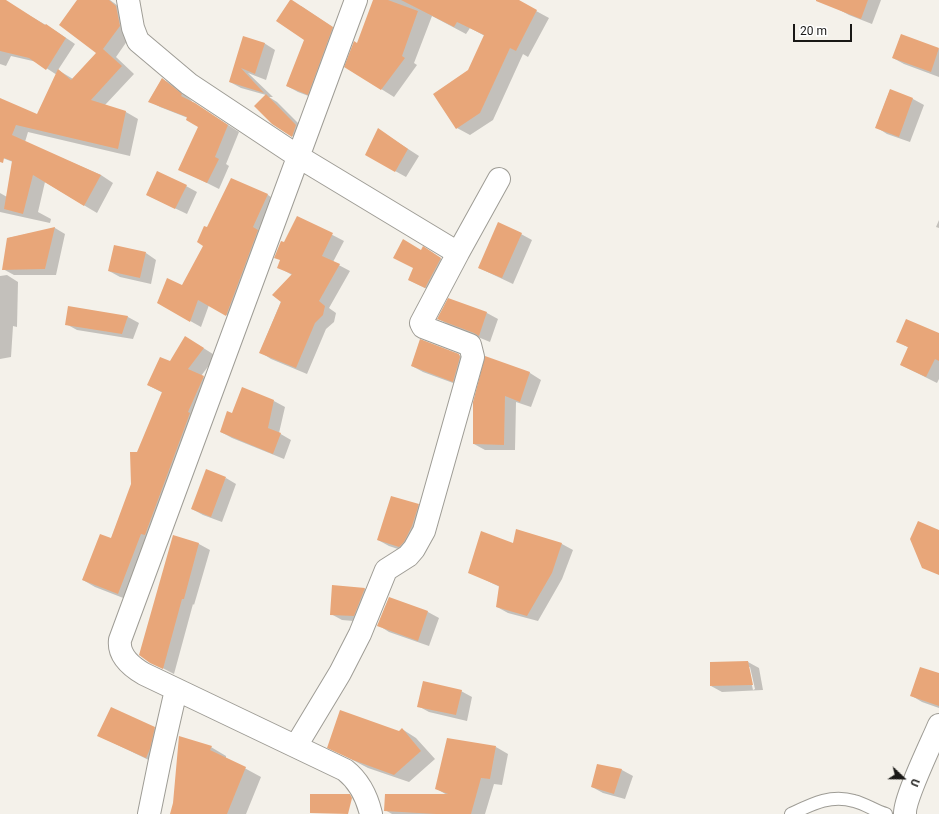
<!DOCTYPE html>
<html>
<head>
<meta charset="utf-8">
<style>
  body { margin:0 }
  #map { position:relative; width:939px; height:814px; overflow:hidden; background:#f4f1ea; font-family:Roboto,sans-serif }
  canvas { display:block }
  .north { position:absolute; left:883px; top:758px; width:40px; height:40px; -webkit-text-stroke:3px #fff; paint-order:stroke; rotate:112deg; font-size:11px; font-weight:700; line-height:16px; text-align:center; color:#191816 }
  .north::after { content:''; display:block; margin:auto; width:14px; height:18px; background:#191816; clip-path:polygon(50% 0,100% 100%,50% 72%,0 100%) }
  .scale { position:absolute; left:793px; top:24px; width:59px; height:18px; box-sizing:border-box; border:2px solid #191816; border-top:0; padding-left:5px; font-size:12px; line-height:14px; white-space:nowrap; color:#191816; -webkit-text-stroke:3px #fff; paint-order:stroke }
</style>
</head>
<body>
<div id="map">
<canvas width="939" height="814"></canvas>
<div class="north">U</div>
<div class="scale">20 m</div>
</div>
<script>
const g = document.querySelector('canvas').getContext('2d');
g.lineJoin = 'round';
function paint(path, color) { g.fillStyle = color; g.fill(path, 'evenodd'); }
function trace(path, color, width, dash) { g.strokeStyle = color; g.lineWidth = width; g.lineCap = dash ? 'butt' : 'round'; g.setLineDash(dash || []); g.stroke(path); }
paint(new Path2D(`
  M0,0H3L56,31L75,44L58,70L73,79L98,53L78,0H110L129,14L132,34L116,57L134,74L105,105L126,112L138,119L130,156L28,132L25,142L101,175L113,183L97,213L45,182L38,212L51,219L50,223L0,212V193L7,197L13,162L0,157V99L38,116L57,75L37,62L11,56L6,66L0,64Z
  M374,0H516L549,18L528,57L523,54L493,120L470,135L457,128L469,71L485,36L470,28L466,34L432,16L414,63L417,65L394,97L346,67L358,44Z
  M842,0H881L872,24L849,15L838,9Z
  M301,6L343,34L319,100L298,92L287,86L305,39Z
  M901,35L939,49V77L904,64L893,58Z
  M244,38L264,43L275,50L266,80L248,73L273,97H269L277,102L307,132L303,143L273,123L266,95L241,88L230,82Z
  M162,79L173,85L192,101V102L239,132L226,164L229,166L219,189L179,169L199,127L188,118L160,107L149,101Z
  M890,90L913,99L924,105L910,142L887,134L876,127Z
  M379,130L419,156L406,177L377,161Z
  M231,180L268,195L278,202L237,321L209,305L201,327L158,303L182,286L205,246L207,229Z
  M186,186L197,192L187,214L147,195Z
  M298,217L344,241L333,262L350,271L329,308L336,313L334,322L326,329L307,374L271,359L260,352L292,275L278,267Z
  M939,220V228L936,227Z
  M55,228L65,234L56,275H14L3,269L8,238Z
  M521,234L532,240L513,284L479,268Z
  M423,248L450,264L435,293L409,280Z
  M146,253L156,260L151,284L120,277L109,271Z
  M7,275L18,282L17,327L13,326L11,357L0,359V276Z
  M449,299L487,313L498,319L490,342L449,325L439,319Z
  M69,307L128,317L139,323L133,339L77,330L66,324Z
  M939,335V379L937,383L901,365L909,348L897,341Z
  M197,344L216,356L201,376L216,384L131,601L95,587L83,580L111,539L132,484L138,453L163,393L148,385L171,363Z
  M459,355L470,362L464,387L423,372L412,366Z
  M486,357L530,373L541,380L531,407L516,402L515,450H485L474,444Z
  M274,401L285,407L279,433L291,440L284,459L232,438L221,432L232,415Z
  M226,478L236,484L222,522L203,515L192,509Z
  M418,505L429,511L410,553L389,546L378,540Z
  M517,530L562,544L573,550L562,579L538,621L508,613L497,607L500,587L469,572L514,545Z
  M174,537L199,544L210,550L194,605L193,604L174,674L151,662Z
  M333,586L365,589L376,595L365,622L342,620L331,614Z
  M389,598L428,612L439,618L429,646L389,632L378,625Z
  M748,662L759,668L763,690L722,692L711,686ZM748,667H750L755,689L753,690Z
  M939,674V708L922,702L912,696Z
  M461,691L472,697L467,721L429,712L418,706Z
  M154,728L165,734L157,764L99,736Z
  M402,729L416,738L435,759L409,782L368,768L328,747L399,732Z
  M211,747L226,756V758L261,777L246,814H171Z
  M496,747L508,754L502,785L494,784L485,814H392L385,810L447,795L437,789Z
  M598,765L622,770L633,776L625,799L603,793L592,787Z`), '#0003');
paint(new Path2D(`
  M0,0H6L45,25L46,24L66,38L46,70L29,58L0,51Z
  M77,0H109L116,6L120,26L103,49L122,66L91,100L126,111L118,149L16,125L12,135L101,175L84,206L33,175L23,214L4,209L12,161L4,158L3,163L0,162V98L37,114L58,69L71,80L96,53L59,25Z
  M290,0H292L333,27L308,95L286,86L304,40L276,21Z
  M373,0H388L418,11L402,56L405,58L381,90L344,67L354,41L357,43Z
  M401,0H519L537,10L516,51L510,48L480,113L456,129L433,94L468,70L484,35L457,22L454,27Z
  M816,0H868L861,19L816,1Z
  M901,34L939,48L931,72L892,58Z
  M243,36L265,43L255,74L241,68L264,93L229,82Z
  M162,78L182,94L181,96L195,103L228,125L215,157L219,159L207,183L178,170L198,127L186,120L187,117L148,102Z
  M890,89L913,98L899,137L875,128Z
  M266,94L296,125L292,137L272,124L254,106Z
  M378,128L408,149L395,172L365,155Z
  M157,171L187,185L175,209L146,195Z
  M231,178L268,194L253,227L258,230L226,316L198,300L190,322L157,303L167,278L182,285L203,246L197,242L204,226L207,227Z
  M297,216L333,233L322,256L340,264L319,301L325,306L323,315L315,323L296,368L259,353L281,302L272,295L292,274L277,268L280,260L274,258L281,241L284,242Z
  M498,222L522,233L502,278L478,268Z
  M55,227L45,269L2,270L7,238Z
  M403,239L421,250L423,246L441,258L425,288L408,280L413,268L393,258Z
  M114,245L146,252L140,278L108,271Z
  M448,298L487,312L479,336L474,333L437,319Z
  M68,306L128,316L122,334L65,325Z
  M906,319L939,333V361L935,359L926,377L900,365L908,347L896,342Z
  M185,336L204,348L188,369L204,376L188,412L190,413L145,535L141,534L118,594L82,580L100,534L111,538L131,484L130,452H137L162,392L147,385L160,357L170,361Z
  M420,339L459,354L460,357L453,382L411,366Z
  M485,356L530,372L520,402L505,396L504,445L473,444V402Z
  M242,387L274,400L268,428L281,433L273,454L220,432L227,411L232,413Z
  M206,469L226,477L211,517L191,509Z
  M391,496L419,504L412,526L404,542L399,547L377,540Z
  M918,521L939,530V575L922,568L910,539Z
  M516,529L562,543L552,573L527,616L496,607L499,586L468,573L481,531L513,543Z
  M173,535L199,543L184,599H182L163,669L150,663L139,655Z
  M332,585L365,588L354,616L330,615Z
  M389,597L428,611L418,641L377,626Z
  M748,661L753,685L710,686V662Z
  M920,667L939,673V706L910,696Z
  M423,681L462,690L456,715L417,707Z
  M111,707L155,727L150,749L146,758L97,736Z
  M340,710L399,731L402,728L421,751L394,775L353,760L327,748Z
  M179,736L212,746L210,750L246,767L227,814H170L173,803Z
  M447,738L496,746L490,779L481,778L471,814H436L384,811L385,794H448L435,789Z
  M597,764L622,769L614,794L591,787Z
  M310,794H350L352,798L348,814L310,813Z`), '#e8a679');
const service = new Path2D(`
  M791,814C812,804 831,794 854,801C866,804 875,811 886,814`);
const minor = new Path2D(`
  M128,0L133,28L138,41L189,84L299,157L458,253L421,323L423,327L470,345L473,357L424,531L414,549L408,556L386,570L360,634L340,673L296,746
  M356,0L120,640C118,656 132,667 144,674L345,770C359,781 367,797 371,814
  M458,253L499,179
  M149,814L160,760L176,690
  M905,814C904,799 932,742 939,725`);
trace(service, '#9e9c95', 14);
trace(minor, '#9e9c95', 24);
trace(service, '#fff', 12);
trace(minor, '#fff', 22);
</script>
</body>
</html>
